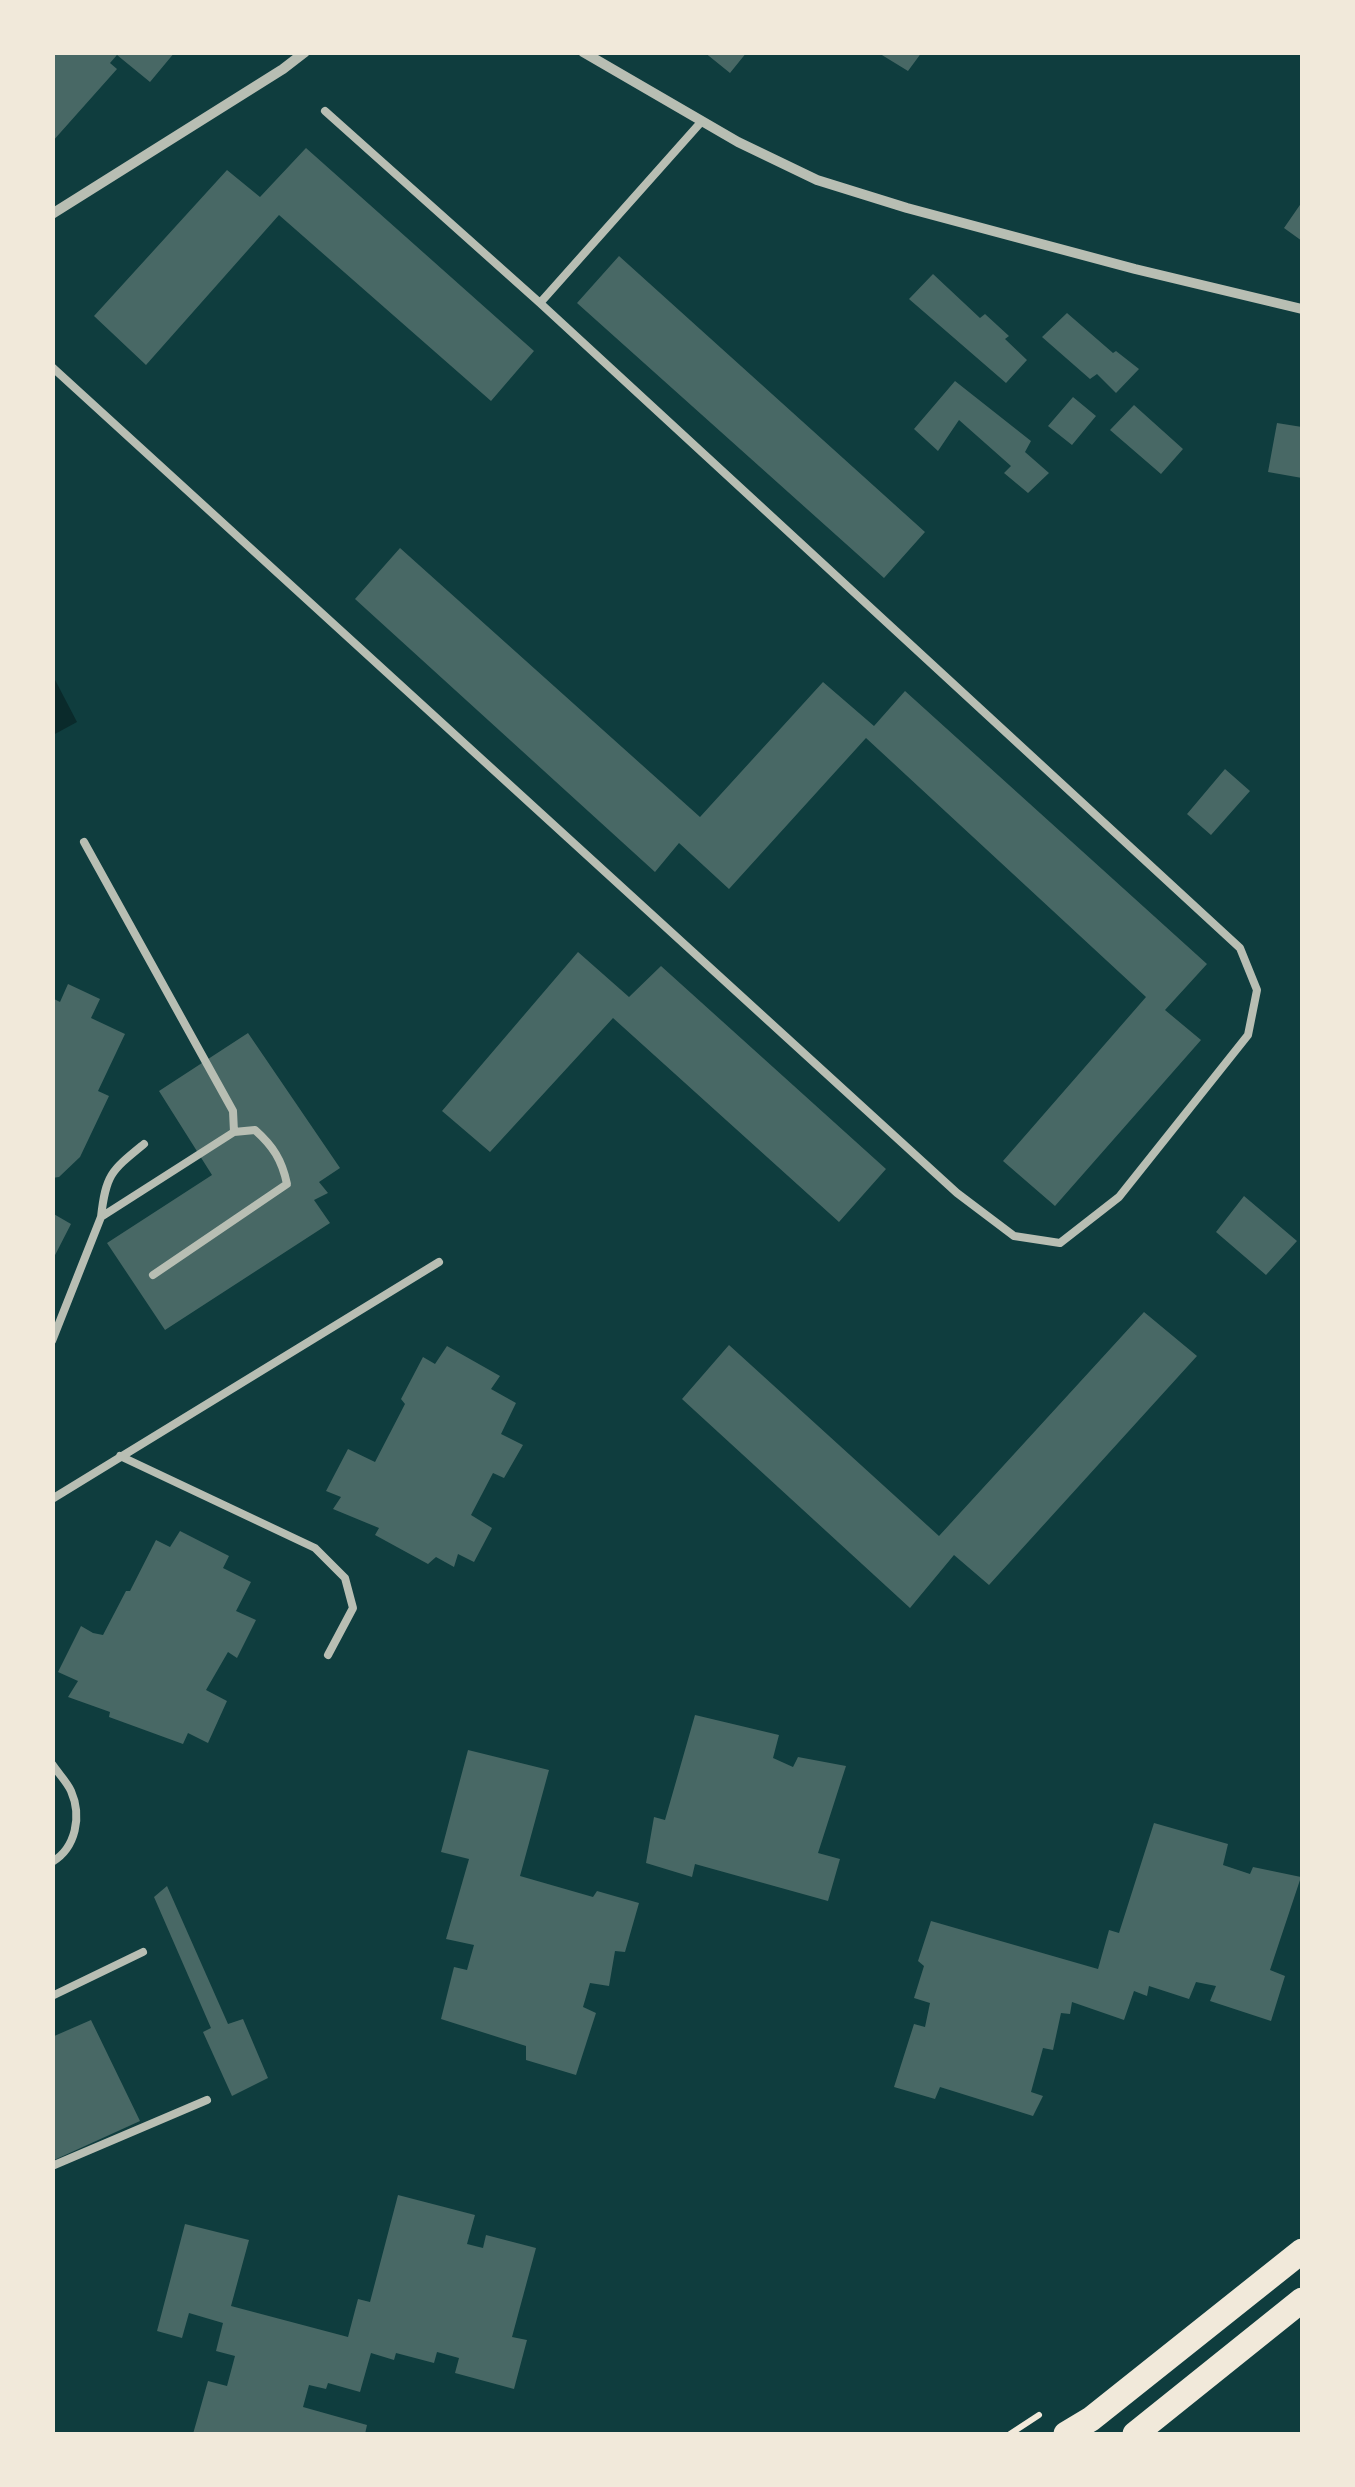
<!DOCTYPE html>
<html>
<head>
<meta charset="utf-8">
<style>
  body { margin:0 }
  #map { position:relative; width:1355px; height:2487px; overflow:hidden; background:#0f3d3e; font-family:Commissioner,sans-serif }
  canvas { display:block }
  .frame { position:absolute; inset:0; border:55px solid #f1e9da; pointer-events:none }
</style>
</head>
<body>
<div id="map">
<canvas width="1355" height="2487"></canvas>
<div class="frame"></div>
</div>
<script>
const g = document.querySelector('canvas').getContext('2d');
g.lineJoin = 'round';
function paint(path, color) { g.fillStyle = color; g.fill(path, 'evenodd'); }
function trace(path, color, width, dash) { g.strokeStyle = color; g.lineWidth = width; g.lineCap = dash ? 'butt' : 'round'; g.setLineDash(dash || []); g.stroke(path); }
paint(new Path2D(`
  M53,676L77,722L53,735H52Z`), '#0a2a2b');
paint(new Path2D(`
  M52,52H175L150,82L117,55L110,63L117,69L52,142Z
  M704,52H747L730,73Z
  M877,52H922L908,71Z
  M306,148L534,351L491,401L279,215L146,365L94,316L227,170L260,197Z
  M1302,202V241L1284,228Z
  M619,256L925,532L884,578L577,303Z
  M933,274L980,318L985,314L1009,336L1005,339L1027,360L1006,383L909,299Z
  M1067,313L1113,353L1116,351L1139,369L1116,393L1097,374L1090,379L1042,337Z
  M955,381L1031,441L1025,452L1049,473L1028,493L1004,473L1011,466L959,420L938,451L914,429Z
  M1073,397L1096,416L1072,445L1048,426Z
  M1134,405L1183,449L1161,474L1110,430Z
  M1277,423L1302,427V478L1268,472Z
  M400,548L700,817L823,682L874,726L905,691L1207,964L1165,1010L1201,1040L1055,1206L1003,1161L1146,997L866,738L729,889L679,843L655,872L355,599Z
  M1225,769L1250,791L1211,835L1187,814Z
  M578,952L629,997L661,966L886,1169L839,1222L613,1018L490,1152L442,1111Z
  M68,984L100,999L91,1018L125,1034L98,1091L109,1096L80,1157L59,1177L52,1178V998L60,1002Z
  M248,1033L340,1168L319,1182L328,1193L314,1200L330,1223L165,1330L107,1243L212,1175L159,1091Z
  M1244,1196L1297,1241L1266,1275L1216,1232Z
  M52,1213L71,1224L52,1261Z
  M1144,1312L1197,1356L989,1585L954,1555L910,1608L682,1399L729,1345L939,1536Z
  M447,1346L500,1376L491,1389L516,1403L501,1434L523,1445L504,1478L493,1473L471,1515L492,1528L474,1562L458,1554L454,1567L436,1557L428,1564L375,1535L379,1528L333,1509L341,1497L326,1491L348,1449L375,1462L405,1404L401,1399L423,1357L435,1364Z
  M180,1531L229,1556L223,1568L251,1582L236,1611L256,1620L237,1658L228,1652L206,1690L227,1701L208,1743L188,1733L183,1744L109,1717L110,1712L68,1697L78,1681L58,1672L81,1626L93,1633L103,1635L126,1591H130L156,1540L170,1547Z
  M695,1715L779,1735L773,1758L793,1767L798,1757L846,1766L818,1853L840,1859L828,1901L695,1864L692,1877L646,1863L654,1817L665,1820Z
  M468,1750L549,1770L520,1876L593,1897L597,1891L639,1903L625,1952L615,1951L609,1986L590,1983L583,2007L596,2013L576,2075L526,2060V2046L441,2019L454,1967L467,1970L474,1945L446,1939L469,1859L441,1852Z
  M1154,1823L1228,1844L1223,1865L1250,1874L1253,1867L1301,1877L1270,1970L1285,1976L1271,2021L1210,2001L1216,1986L1196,1982L1189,1999L1149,1986L1147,1996L1134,1991L1124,2020L1072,2002L1070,2014L1061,2013L1053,2050L1043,2048L1031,2092L1043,2096L1033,2116L940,2087L935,2099L894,2087L914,2024L925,2027L930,2003L914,1998L924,1966L918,1961L931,1921L1098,1969L1109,1930L1119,1933Z
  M167,1886L228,2024L243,2019L268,2078L232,2096L203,2032L211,2028L154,1897Z
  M91,2020L140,2121L52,2161V2037Z
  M398,2195L475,2215L467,2244L483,2248L486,2235L536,2248L512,2337L527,2340L514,2389L455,2373L459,2358L437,2352L434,2363L396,2353L394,2360L371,2353L360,2392L328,2383L326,2389L309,2385L303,2407L367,2425L365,2434H193L208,2381L227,2386L235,2356L216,2351L223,2323L189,2313L182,2338L157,2331L185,2224L249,2240L231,2306L348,2337L358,2299L370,2302Z`), '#486865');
trace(new Path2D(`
  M1010,2434L1039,2415`), '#f1e9da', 6);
trace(new Path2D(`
  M540,303L702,121
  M52,367L957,1193L1014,1236L1060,1243L1119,1197L1248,1035L1257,990L1240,948L540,303L325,111
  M84,842L233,1111L234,1132
  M101,1217C106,1174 111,1171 144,1144
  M52,1341L101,1217L234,1132L255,1130C273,1146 282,1160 287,1184L153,1275
  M120,1456L315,1548L345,1578L353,1608L328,1655
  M52,1499L439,1262
  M52,1764C58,1773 67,1782 71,1791C82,1816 76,1848 52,1862
  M52,1996L143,1952
  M52,2166L207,2100`), '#b8beb3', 8);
trace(new Path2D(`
  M583,52L738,142L817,180L907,208L1135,269L1302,309
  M52,214L283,69L305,52`), '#b8beb3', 10);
trace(new Path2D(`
  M1066,2434L1091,2419L1302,2251
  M1135,2434L1302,2300`), '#f1e9da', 25);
</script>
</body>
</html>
